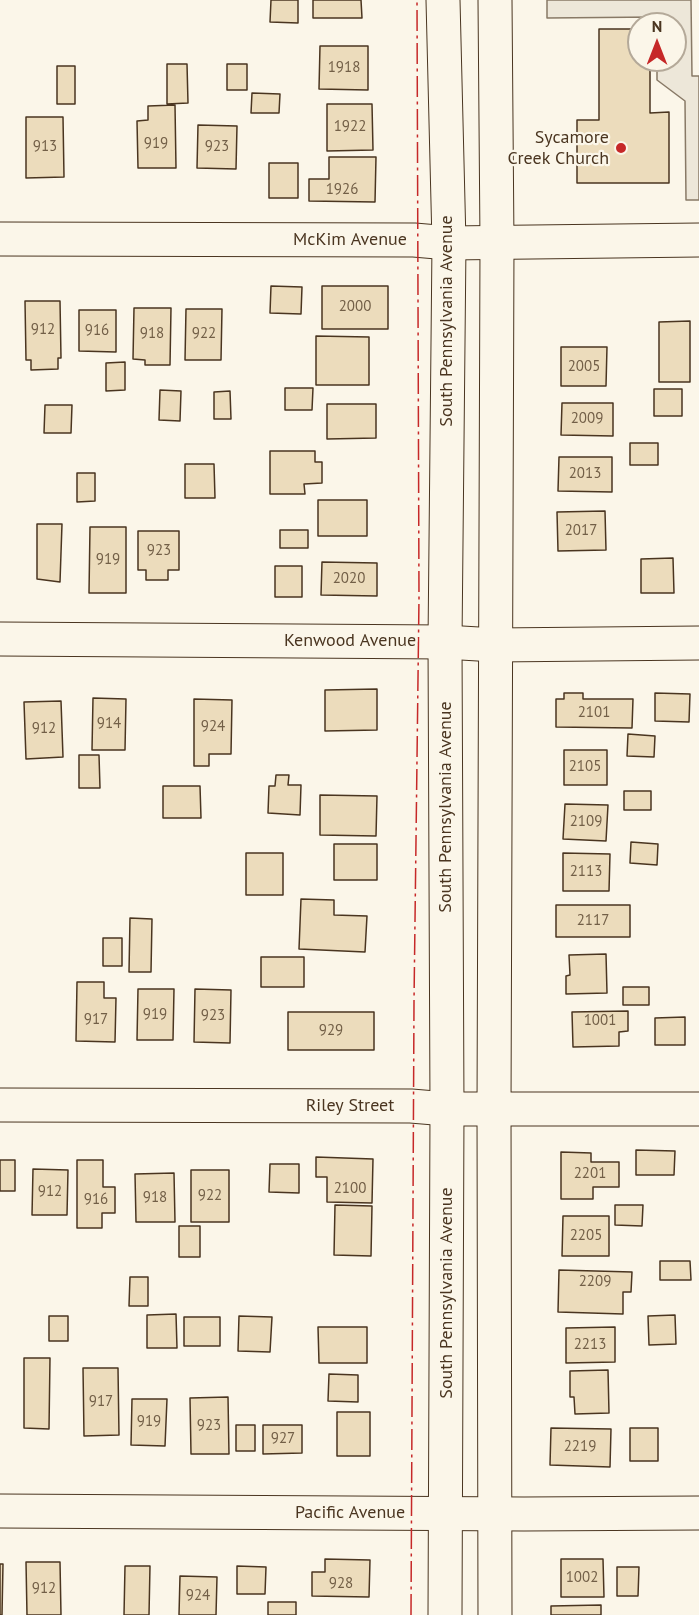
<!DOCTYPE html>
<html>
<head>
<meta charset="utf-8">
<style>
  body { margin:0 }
  #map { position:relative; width:699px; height:1615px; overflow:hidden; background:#fbf6e9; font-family:"PT Sans",sans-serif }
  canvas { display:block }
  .north { position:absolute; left:627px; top:12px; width:60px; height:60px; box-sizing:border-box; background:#fbf6e9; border:2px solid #b4a999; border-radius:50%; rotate:0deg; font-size:16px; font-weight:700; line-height:24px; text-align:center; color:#4a3520 }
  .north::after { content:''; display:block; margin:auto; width:21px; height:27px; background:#c62828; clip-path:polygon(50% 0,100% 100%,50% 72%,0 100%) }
</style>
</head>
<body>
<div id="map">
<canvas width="699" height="1615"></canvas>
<div class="north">N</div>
</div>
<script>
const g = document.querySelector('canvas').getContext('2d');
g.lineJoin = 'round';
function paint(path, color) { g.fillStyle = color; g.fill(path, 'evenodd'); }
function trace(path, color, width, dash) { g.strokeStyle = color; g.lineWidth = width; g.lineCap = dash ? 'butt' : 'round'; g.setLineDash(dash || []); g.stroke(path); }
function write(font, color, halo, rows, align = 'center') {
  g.font = font + ' "PT Sans",sans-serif'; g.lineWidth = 4.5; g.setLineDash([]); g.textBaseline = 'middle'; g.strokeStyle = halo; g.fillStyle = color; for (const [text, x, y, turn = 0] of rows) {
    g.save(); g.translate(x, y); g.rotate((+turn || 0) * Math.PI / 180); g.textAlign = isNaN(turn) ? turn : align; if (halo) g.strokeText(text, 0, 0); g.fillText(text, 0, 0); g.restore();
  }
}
const parking = new Path2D(`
  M547,0H691L692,76H699V200H686L685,101L657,80V60H675V24H657L656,17L547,18Z`);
paint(parking, '#ede7d9');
trace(parking, '#887966', 1.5);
const building = new Path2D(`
  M271,0H298V23L270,22Z
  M313,0H361L362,18H313Z
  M599,29H639V60H650V113L669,112V183H577V120H599Z
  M320,46H368V90L319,89Z
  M167,64H187L188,103L167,104Z
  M227,64H247V90H227Z
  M57,66H75V104H57Z
  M252,93L280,94L279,113H251Z
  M327,104H372L373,150L327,151Z
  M175,105L176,168H138L137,121L148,120V106Z
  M26,117H63L64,177L26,178Z
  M198,125L237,126L236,169L197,168Z
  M329,157H376L375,202L309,201V179H329Z
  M269,163H298V198H269Z
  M271,286L302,287L301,314L270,313Z
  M322,286H388V329H322Z
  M25,301H60L61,358H58V369L31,370V360H26Z
  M134,308H171L170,365H145V360L133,359Z
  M186,309H222L221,360H185Z
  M79,310H116V352L79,351Z
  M690,321V382H659V322Z
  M316,336L369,337V385H316Z
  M561,347H607L606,386H561Z
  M125,362V390L106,391V363Z
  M285,388H313L312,410H285Z
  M654,389H682V416H654Z
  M160,390L181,391L180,421L159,420Z
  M230,391L231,419H214V392Z
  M562,403H613V436L561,435Z
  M327,404H376V438L327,439Z
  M45,405H72L71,433H44Z
  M630,443H658V465H630Z
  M270,451H315V462H322V483L304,484L305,494H270Z
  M559,457H612V492L558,491Z
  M185,464H214L215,498H185Z
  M77,473H95V501L77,502Z
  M318,500H367V536H318Z
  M605,511L606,550L558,551L557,512Z
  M37,524H62L60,582L37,579Z
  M90,527H126V593H89Z
  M280,530H308V548H280Z
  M138,531H179V570H168V580H146V570H138Z
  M673,558L674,593H641V559Z
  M322,562L377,563V596L321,595Z
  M275,566H302V597H275Z
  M377,689V730L325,731V690Z
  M564,693H583V699H633L632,728L556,727V699H564Z
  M655,693L690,694L689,722L655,721Z
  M93,698L126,699L125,750H92Z
  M194,699L232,700L231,754H209V766H194Z
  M61,701L63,757L26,759L24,702Z
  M628,734L655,736L654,757L627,756Z
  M564,750H607V785H564Z
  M79,755H99L100,788H79Z
  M276,775H289L288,785H301L300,815L268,813L269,786H275Z
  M163,786H200L201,818H163Z
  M624,791H651V810H624Z
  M320,795L377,796L376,836L320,835Z
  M565,804L608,805L606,841L563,839Z
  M631,842L658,844L657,865L630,863Z
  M334,844H377V880H334Z
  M246,853H283V895H246Z
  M563,853L610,854L609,891H563Z
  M301,899L334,900V915L367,916L365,952L299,949Z
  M556,905H630V937H556Z
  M130,918L152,919L151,972H129Z
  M103,938H122V966H103Z
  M606,954L607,993L566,994V976L570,975L569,955Z
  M261,957H304V987H261Z
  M77,982H104V998H116L115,1042L76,1041Z
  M623,987H649V1005H623Z
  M138,989H174L173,1040H137Z
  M195,989L231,990L230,1043L194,1042Z
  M628,1011V1031L619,1032V1046L573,1047L572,1012Z
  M288,1012H374V1050H288Z
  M685,1017V1045H655V1018Z
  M636,1150L675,1151L674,1175H636Z
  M561,1152L591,1153V1162H619V1187H593V1199H561Z
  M316,1157L373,1159L372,1203L327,1202V1177H316Z
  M0,1160H15V1191H0Z
  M77,1160H103V1187H115V1213H102V1228H77Z
  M270,1164H299V1193L269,1192Z
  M33,1169L68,1170L67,1215H32Z
  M191,1170H229V1222H191Z
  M174,1173L175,1222H136L135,1174Z
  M335,1205L372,1206L371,1256L334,1255Z
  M615,1205H643L642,1226L615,1225Z
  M563,1216H609V1256H562Z
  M179,1226H200V1257H179Z
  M660,1261H690L691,1280H660Z
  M559,1270L632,1272L631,1292H623V1314L558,1312Z
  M130,1277H148V1306H129Z
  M176,1314L177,1348H147V1315Z
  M675,1315L676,1344L649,1345L648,1316Z
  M49,1316H68V1341H49Z
  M239,1316L272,1317L270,1352L238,1351Z
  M184,1317H220V1346H184Z
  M318,1327H367V1363H319Z
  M615,1327V1362L566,1363V1328Z
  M24,1358H50L49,1429L24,1428Z
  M83,1368H118L119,1435L84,1436Z
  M608,1370L609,1413L575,1414L574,1397H570V1371Z
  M329,1374L358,1375V1402L328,1401Z
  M228,1397L229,1454H191L190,1398Z
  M132,1399H167L165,1446L131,1445Z
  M337,1412H370V1456H337Z
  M236,1425H255V1451H236Z
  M263,1425H302V1453L263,1454Z
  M551,1428L611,1429L610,1467L550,1465Z
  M630,1428H658V1461H630Z
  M325,1559L370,1560L369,1597L312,1596V1572H325Z
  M561,1559H603L604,1597H561Z
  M26,1562H60L61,1615H27Z
  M0,1564H3L2,1615H0Z
  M125,1566H150L149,1615H124Z
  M237,1566L266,1567L265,1594H237Z
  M617,1567H639L638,1596H617Z
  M180,1576L217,1577L216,1615H179Z
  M268,1602H296V1615H268Z
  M601,1605V1615H551V1606Z`);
paint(building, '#ecdcbc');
trace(building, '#4a3520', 1.5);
const minor = new Path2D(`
  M0,239L414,240L449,243L699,240
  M0,639L445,642L495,645L699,643
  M0,1105L411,1106L447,1109H699
  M0,1511L524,1514L699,1513`);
const major = new Path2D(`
  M443,0L449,243L445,642L447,1109L445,1615
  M495,1615L494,1109L497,243L495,0`);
trace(minor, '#4a3520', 35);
trace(major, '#4a3520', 35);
trace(minor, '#fbf6e9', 33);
trace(major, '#fbf6e9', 33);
trace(new Path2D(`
  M411,1615L414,1002L419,598L417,0`), '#c62828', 1.5, [21, 4.5, 3, 4.5]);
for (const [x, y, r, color] of [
  [621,148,6,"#c62828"]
]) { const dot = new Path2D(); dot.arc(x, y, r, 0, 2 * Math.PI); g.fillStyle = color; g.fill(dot); trace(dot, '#fbf6e9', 2); }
write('15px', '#725f47', null, [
  ["1918",344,68],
  ["1922",350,127],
  ["919",156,144],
  ["913",45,147],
  ["923",217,147],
  ["1926",342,190],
  ["2000",355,307],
  ["912",43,330],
  ["916",97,331],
  ["918",152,334],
  ["922",204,334],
  ["2005",584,367],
  ["2009",587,419],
  ["2013",585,474],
  ["2017",581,531],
  ["923",159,551],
  ["919",108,560],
  ["2020",349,579],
  ["2101",594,713],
  ["914",109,724],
  ["924",213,727],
  ["912",44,729],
  ["2105",585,767],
  ["2109",586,822],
  ["2113",586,872],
  ["2117",593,921],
  ["919",155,1015],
  ["923",213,1016],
  ["917",96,1020],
  ["1001",600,1021],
  ["929",331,1031],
  ["2201",590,1174],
  ["2100",350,1189],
  ["912",50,1192],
  ["922",210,1196],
  ["918",155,1198],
  ["916",96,1200],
  ["2205",586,1236],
  ["2209",595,1282],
  ["2213",590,1345],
  ["917",101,1402],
  ["919",149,1422],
  ["923",209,1426],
  ["927",283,1439],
  ["2219",580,1447],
  ["1002",582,1578],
  ["928",341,1584],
  ["912",44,1589],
  ["924",198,1596]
]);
write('18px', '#4a3520', '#fbf6e9', [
  ["Sycamore",609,138],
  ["Creek Church",609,159]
], 'right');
write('18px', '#4a3520', '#fbf6e9', [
  ["McKim Avenue",350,240],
  ["South Pennsylvania Avenue",447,321,-90],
  ["Kenwood Avenue",350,641],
  ["South Pennsylvania Avenue",446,807,-90],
  ["Riley Street",350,1106],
  ["South Pennsylvania Avenue",447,1293,-90],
  ["Pacific Avenue",350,1513]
]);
</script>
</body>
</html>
